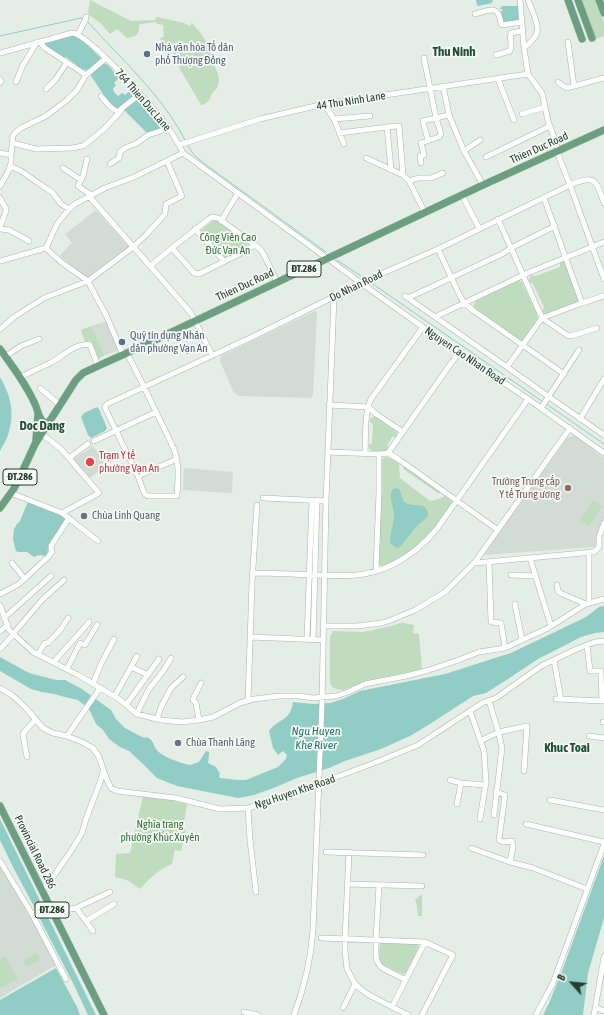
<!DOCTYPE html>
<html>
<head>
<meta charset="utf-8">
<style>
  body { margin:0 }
  #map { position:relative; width:604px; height:1015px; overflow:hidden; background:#e4ede6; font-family:"Asap Condensed",sans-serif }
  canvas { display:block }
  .north { position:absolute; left:552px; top:963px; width:40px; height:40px; -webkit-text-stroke:3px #f5f9f6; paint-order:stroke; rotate:297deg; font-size:11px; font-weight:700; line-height:16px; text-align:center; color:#253d2f }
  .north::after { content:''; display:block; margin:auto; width:14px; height:18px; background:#253d2f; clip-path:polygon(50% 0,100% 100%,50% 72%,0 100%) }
</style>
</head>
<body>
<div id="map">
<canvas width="604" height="1015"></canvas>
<div class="north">B</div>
</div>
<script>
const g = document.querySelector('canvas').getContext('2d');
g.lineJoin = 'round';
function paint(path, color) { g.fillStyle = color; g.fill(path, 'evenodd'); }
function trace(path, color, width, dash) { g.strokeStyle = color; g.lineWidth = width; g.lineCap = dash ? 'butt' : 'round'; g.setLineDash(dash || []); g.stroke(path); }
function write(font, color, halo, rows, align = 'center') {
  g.font = font + ' "Asap Condensed",sans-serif'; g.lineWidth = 3.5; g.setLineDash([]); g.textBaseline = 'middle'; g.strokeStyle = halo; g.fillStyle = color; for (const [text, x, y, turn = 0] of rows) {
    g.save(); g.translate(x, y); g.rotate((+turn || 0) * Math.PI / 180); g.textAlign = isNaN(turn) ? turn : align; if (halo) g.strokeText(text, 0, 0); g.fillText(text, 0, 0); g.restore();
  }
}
paint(new Path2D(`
  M96,210L130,248L88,280L68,263L60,255L72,243L65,234Z
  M315,311L317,312L313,395L311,398L240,396L234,393L220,361L221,356Z
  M107,321L120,350L105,355L91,326Z
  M574,435L604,458V518L598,530L597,545L594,547L483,555L567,438Z
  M93,446L108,465L88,479L73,460Z
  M184,468L233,472L232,493L183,490Z
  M0,859L56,965L0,998Z`), '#d2dcd5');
paint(new Path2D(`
  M90,0L131,21L155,20L157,17L184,23L190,26L192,23C199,31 206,39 210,49C211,52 211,55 211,58C214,68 223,76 217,88C216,89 214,91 213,92C209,99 209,104 201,105L176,62L172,58L174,50L173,46L171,44L166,49L160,38L164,37L163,25L160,24H157L156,22L141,24L139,25C140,34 136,37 127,38L117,29L110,34L100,23L88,14Z
  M581,0H596L604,23V36L595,39Z
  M212,221H217L246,242L247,243V248L227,258H225L222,256L201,232L202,229Z
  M560,262H563L566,263L578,299L577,303L549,313L545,314L542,312L544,307L533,284L529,282V279L531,275L536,276L560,267Z
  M519,280L522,282L537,314L538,319C533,326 529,337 521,341L474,309C473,305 475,301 478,299Z
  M91,326L105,355L98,359L90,341L85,342L81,330Z
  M375,416L397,432L396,437H392L387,446L389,448L385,452L372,451L369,448L368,445L372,443L373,424L369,421L371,418Z
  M386,457L393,459L399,463L400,478L430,501L436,500L445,496L449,497L452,502C439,526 409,561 381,566L379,564L378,554L382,460L383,458Z
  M404,466L441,493H438L403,469Z
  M593,500L602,506L589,526L580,520Z
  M404,622V623L414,625L413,633L419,634L422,669L365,682L343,690L336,689L332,687L330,682V637L333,631L363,632L391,626Z
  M143,796L163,798L187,804L183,828L186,829L181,851L175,850L172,864C159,869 149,879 140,889L127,880L115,877L116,854L130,853Z
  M422,894V916H418L417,905L415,900Z
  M383,942L416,944L419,946V950L407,972L404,974H402L382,964C378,958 379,951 380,944Z
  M37,953L40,959L27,967L23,961Z
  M5,956L18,979L0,989V960Z`), '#c0dcbf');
paint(new Path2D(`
  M476,0H493L492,3L478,6L477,5Z
  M502,6H518L519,19L515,21L504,22L503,21L501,11H503L502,9H500Z
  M72,35L79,37L101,58L100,61L88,71L82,69L66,57H62L44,44L45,42Z
  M103,63L108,65L119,78L114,83L116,85L113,89L114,92L118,96L122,93L125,95L132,89L136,94L121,108L117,109L110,104L91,76L90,74Z
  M138,99L142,100L162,124L163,126L161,129L147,133L124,110L125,108Z
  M0,377C10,394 15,412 9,431C8,438 3,445 0,451Z
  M97,407L99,409L107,428L105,431L91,438L88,435L81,417L84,413Z
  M397,488L399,489C401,492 401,495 402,498C405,507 417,504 423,506C426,508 428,511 428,514C427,519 422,522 419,524C412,531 407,539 400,547L397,548L391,544L390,541C390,532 394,524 394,515C394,506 388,498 392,490Z
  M29,502L34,503L64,517L65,519C63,529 54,535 49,544C47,548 49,552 46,556L39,555L34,557L27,552H18L16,551L13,539L14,529L17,524L20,521L27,504Z
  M604,606V632L595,633L581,637L538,659L508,679L486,693L473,696L430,724L410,736L381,749L345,761L329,768L297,778L276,787L254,795L238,798L177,786L157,778L143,764L129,751L120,747L109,739L103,730L96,724L89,709L78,700L69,698L54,694L42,692L31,689L0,671V657L29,673L56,680H65L82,689L111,710L116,719L125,728L142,737L145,738L146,737C154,740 152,743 156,749C160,756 182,764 190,765L199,762L206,751L209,752V755L208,763L216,767L220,774L219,776L220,778L237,780H246L278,767L286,759L287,755L283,751L278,755L273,748L269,731C280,717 290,722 293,702L313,704L330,703L343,699L360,691L445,674L492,659L511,653L586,617L599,607Z
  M0,819L96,1015H88L73,983L42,923L35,908L14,869L0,840Z
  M604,856V918L588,973L583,1015H543L550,1001L562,971Z
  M56,968L77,1007L80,1015H0V1000Z`), '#91cdc4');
trace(new Path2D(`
  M88,22C121,59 162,95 185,140
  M0,36L81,18L83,19
  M188,146L194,155L205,164L326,252
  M337,260L364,278
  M370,282L543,402
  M545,403L604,444`), '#91cdc4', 1);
const minor = new Path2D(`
  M520,0L524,48L528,74L542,93L548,121L559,151
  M475,14C490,10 499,4 501,24L502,25L522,22
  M78,34L85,21L86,17
  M40,42L42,45L45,48L86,75
  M568,42L574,86
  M524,48C528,45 532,41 535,37C542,28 531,9 528,0
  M0,53L72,33C89,34 158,112 169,129C174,136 179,145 183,153L361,283L445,343L528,399L604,453
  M496,55L510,51C513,45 509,39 511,33L522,31
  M424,58L436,118L441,134
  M0,79L1,81L0,83
  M498,79L514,120
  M16,82L23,65L37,42
  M558,82L563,86L567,88L604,78
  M443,86L449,115L464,151L483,185
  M46,89L56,79L67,62
  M101,96C106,102 111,110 120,112
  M324,104L334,119L344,144
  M522,114L545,107
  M334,119L370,116
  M387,127L391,170
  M339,133L396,126H399L403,175
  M428,140L423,122V121L449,115
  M13,143L36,149L72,148L83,146L103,130L120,112L121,109L140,94
  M179,145L260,119L324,104L528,74
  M464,151L480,140
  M0,153L11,155
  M486,157L550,126
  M366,158L403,175L409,181L425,213
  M87,159L83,176L78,186L91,195
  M421,163L420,156L424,155L421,143L439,137
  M110,164L119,158L120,152L125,148L137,143L148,135L169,128
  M10,166L21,171L47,189L52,192L61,204L69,209
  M63,168L81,180
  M409,181L418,178H431L443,173
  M0,186L9,170L11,163V155L13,136L15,133L21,128L46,116L67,100L77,90L86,75L106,58
  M462,195L479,228
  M89,196L191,313L212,355
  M0,198L6,209V211L0,227
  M544,198L582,303
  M604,203C596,180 596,174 570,185L604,279
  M498,219L511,248L542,318L567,335L571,336L597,328
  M221,221L238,193
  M0,229L9,230L29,241
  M195,229L224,261
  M46,248L57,224L69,209L75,204L105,188L134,177L183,153
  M46,248L61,262L88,281L90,285L107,317L123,355
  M172,248L194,273L199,274L247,250L255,245
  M438,249L460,296L464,303L474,311L564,374
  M0,261L46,248
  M150,266L172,248L209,219L212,217L218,218L255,245L261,250L264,255L277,282
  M405,296L507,367L549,397L604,435
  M408,298L502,254L511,248L555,226
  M436,317L441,314L530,272L604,242
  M0,329L14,317L44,298L88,281L133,247L146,235L165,214L166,204L182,196L167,161
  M127,353L144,387L248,339L374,277L438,249L570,185L557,152
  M6,356L21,346L39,339
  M507,367L542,318L582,303L604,296
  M21,377C30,372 40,368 50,363C61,358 77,341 90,345L98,366
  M144,387L174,449C180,467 178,478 177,496H148L145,494L143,490L138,476L106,410L105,407L107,404Z
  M40,388L60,405
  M329,405L368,407L376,414L403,432
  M541,408L579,350
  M580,419L604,379
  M94,441L156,412
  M328,452L379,454L388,453L401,461L498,530
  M365,453C366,436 364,414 371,399L423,327
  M388,453L459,352
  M69,458L88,444
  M138,476L177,459
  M11,493L62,513L99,493L61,449L42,434
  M263,498L326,501
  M62,513L98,541
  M530,558L551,626
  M489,562L491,622L501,623L505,648
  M12,563L25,579
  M475,563L594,552L599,547V537L604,523
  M376,571L379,492V454
  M253,573C273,573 292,574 312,575C329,575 347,577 364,574C393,569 417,552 436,530L528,399
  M511,575L535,576
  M557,585L558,591L560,593L586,604
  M0,594L19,584L48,557L52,552L51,546L69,518
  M589,603V552
  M515,604L522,640
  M0,605L9,630L19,639L33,652L78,675L119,699L137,714L161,720L182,722L199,720L213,717L240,703L254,699L280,696H299L313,698L336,696L348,692L365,684L406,676L429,670L456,661L479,652L505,648L548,628L586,604L604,599
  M4,618L51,576
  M323,626H357L382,623L391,620L415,610L445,592L475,562L570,428
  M0,631L8,625
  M13,634L42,600L64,580
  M250,637L323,640
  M307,639L312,500
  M313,640L317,501
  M587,645L590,671H601L602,701
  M0,649L14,634
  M38,654L45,643H48L61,629L68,618
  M554,660L561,699
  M54,662C65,648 78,636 89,622
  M131,667L148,675
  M67,669L80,643L85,645L97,625
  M93,684L101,664L114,639
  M0,688L12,695L25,707L43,728L53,733L67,736L82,742L93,748L99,757L107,780L111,788L117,791L176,798L220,809L248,808L272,801L374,763L418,745L482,703L496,698L541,666L579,648L595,642L604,641
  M115,696L137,656
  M556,699L604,701
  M248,701L252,583L257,505
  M489,701L499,734L502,748L494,815
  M126,705L159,659
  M470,711L484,751L486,782L480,819
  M137,714L140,707L149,689L164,670L171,658
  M157,719L161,707L171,688L183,677
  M199,720L196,703L193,700V699L201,683
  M603,722H604
  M67,736L100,688
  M589,736L604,738
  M480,741L499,732L527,726L524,771
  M27,757L23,735L24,732L36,719
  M450,780L461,783L457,804
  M461,783L485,785
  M496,792L505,795L499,840L503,842L512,841L513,846L510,862L533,868L587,889
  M550,800L604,810
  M248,808L250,840L256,892
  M526,824L604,842
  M471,848L510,862
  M326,852L423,855
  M349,852L345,939V951L347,969L355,984L362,990L369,995L408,1015
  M0,861L32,914L50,906
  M348,884L422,886
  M379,885L376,940V955L377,961L380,966L384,969L406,980
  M42,890L51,880L71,851L82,833L86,819L100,782L103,772
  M76,908L86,921L93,931
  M53,912L76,908L110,892
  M32,914L66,979
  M86,921L114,904
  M321,938L425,942L453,955L422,1015
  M392,1007L425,942
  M595,1007L604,1011
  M343,1008L355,984
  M244,1012L258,1015
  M294,1015C304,988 311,959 313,930L322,703L326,501L334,297
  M536,1015L553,983L604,844
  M594,1015L604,957`);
const major = new Path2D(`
  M568,0L582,39
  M578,0L592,38
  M599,0L604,13
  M0,349C13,367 26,384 35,404C38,410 38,419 45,423L50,421
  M36,440L38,414
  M0,508L13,490L18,481L35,444L76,380L83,373L98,366L138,348L483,185L604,130
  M0,806L104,1015`);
trace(minor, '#a7b5ab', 6);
trace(major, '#c2c9c5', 8);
trace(minor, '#fff', 5);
trace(major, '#6c9f82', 7);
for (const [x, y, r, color] of [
  [147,54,4,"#5c6f8a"],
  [122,342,4,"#5c6f8a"],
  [90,462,5,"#e0444e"],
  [568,488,4,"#8d6e63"],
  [84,516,4,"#6b7280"],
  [178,743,4,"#6b7280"]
]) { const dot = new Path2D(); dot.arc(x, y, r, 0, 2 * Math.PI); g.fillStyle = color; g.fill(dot); trace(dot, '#f5f9f6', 1.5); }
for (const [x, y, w] of [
  [304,269,34],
  [20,477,34],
  [52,910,34]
]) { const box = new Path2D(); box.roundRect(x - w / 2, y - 8, w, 16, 3); g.fillStyle = '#f5f9f6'; g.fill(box); trace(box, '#253d2f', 1); }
write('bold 10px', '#253d2f', null, [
  ["ĐT.286",304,269],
  ["ĐT.286",20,477],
  ["ĐT.286",52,910]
]);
write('11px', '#4e5e75', '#f5f9f6', [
  ["Nhà văn hóa Tổ dân",155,48],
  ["phố Thượng Đồng",155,61],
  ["Quỹ tín dụng Nhân",130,336],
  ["dân phường Vạn An",130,349]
], 'left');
write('11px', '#253d2f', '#f5f9f6', [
  ["764 Thien Duc Lane",143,100,49],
  ["44 Thu Ninh Lane",351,101,-9],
  ["Thien Duc Road",539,148,-24],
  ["Thien Duc Road",245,285,-25],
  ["Do Nhan Road",356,286,-26],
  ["Nguyen Cao Nhan Road",465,356,34],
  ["Ngu Huyen Khe Road",295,792,-19],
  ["Provincial Road 286",35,852,64]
]);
write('11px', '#327137', '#f5f9f6', [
  ["Công Viên Cao",228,238],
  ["Đức Vạn An",228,251],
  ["Nghĩa trang",160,825],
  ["phường Khúc Xuyên",160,838]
]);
write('11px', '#be3a42', '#f5f9f6', [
  ["Trạm Y tế",99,456],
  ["phường Vạn An",99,469]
], 'left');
write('11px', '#785e54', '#f5f9f6', [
  ["Trường Trung cấp",560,482],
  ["Y tế Trung ương",560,495]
], 'right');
write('11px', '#5b616d', '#f5f9f6', [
  ["Chùa Linh Quang",92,516],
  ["Chùa Thanh Lãng",186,743]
], 'left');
write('italic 12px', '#237569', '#f5f9f6', [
  ["Ngu Huyen",316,731],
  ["Khe River",316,745]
]);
write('bold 13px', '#224e36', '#f5f9f6', [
  ["Thu Ninh",454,52],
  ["Doc Dang",42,426],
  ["Khuc Toai",567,748]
]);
</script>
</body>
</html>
